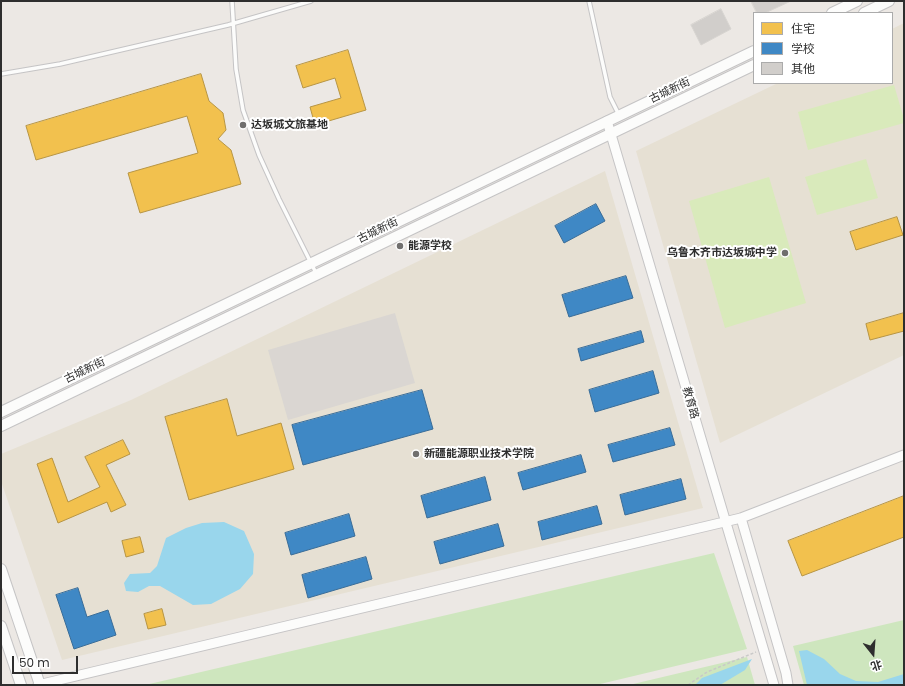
<!DOCTYPE html>
<html>
<head>
<meta charset="utf-8">
<style>
  body { margin:0 }
  #map { position:relative; width:905px; height:686px; overflow:hidden; background:#ece8e4; font-family:Poppins,"Noto Sans SC",sans-serif }
  canvas { display:block }
  .frame { position:absolute; inset:0; border:2px solid #2e2e2e; pointer-events:none }
  .legend { position:absolute; left:753px; top:12px; width:140px; height:72px; box-sizing:border-box; background:#fff; border:1px solid #ababab; margin:0; padding:5px 7px; list-style:none; font-size:12px; color:#2e2e2e }
  .legend li { display:flex; align-items:center; gap:8px; height:20px }
  .legend b { width:20px; border:1px solid #ababab }
  .north { position:absolute; left:853px; top:634px; width:40px; height:40px; -webkit-text-stroke:3px #fff; paint-order:stroke; rotate:163deg; font-size:11px; font-weight:700; line-height:16px; text-align:center; color:#2e2e2e }
  .north::after { content:''; display:block; margin:auto; width:14px; height:18px; background:#2e2e2e; clip-path:polygon(50% 0,100% 100%,50% 72%,0 100%) }
  .scale { position:absolute; left:12px; top:656px; width:66px; height:18px; box-sizing:border-box; border:2px solid #2e2e2e; border-top:0; padding-left:5px; font-size:12px; line-height:14px; white-space:nowrap; color:#2e2e2e; -webkit-text-stroke:3px #fff; paint-order:stroke }
</style>
</head>
<body>
<div id="map">
<canvas width="905" height="686"></canvas>
<div class="frame"></div>
<ul class="legend">
<li><b style="height:11px;background:#f2c14e"></b>住宅</li>
<li><b style="height:11px;background:#3f88c5"></b>学校</li>
<li><b style="height:11px;background:#d1cecb"></b>其他</li>
</ul>
<div class="north">北</div>
<div class="scale">50 m</div>
</div>
<script>
const g = document.querySelector('canvas').getContext('2d');
g.lineJoin = 'round';
function paint(path, color) { g.fillStyle = color; g.fill(path, 'evenodd'); }
function trace(path, color, width, dash) { g.strokeStyle = color; g.lineWidth = width; g.lineCap = dash ? 'butt' : 'round'; g.setLineDash(dash || []); g.stroke(path); }
function write(font, color, halo, rows, align = 'center') {
  g.font = font + ' Poppins,"Noto Sans SC",sans-serif'; g.lineWidth = 4; g.setLineDash([]); g.textBaseline = 'middle'; g.strokeStyle = halo; g.fillStyle = color; for (const [text, x, y, turn = 0] of rows) {
    g.save(); g.translate(x, y); g.rotate((+turn || 0) * Math.PI / 180); g.textAlign = isNaN(turn) ? turn : align; if (halo) g.strokeText(text, 0, 0); g.fillText(text, 0, 0); g.restore();
  }
}
paint(new Path2D(`
  M904,23V355L720,443L636,151L778,83H892V29Z
  M605,171L703,508L62,660L1,481V454L131,400Z`), '#e6e0d3');
paint(new Path2D(`
  M714,553L747,649L596,685H145Z
  M904,620V685H804L793,646Z
  M747,657L755,685H629Z`), '#cee6be');
paint(new Path2D(`
  M894,85L904,119V123L808,150L798,112Z
  M866,159L878,198L817,215L805,177Z
  M769,177L806,303L725,328L689,201Z`), '#d9eabb');
paint(new Path2D(`
  M395,313L415,383L288,420L268,350Z`), '#dad6d2');
paint(new Path2D(`
  M224,522L244,531L254,554L253,574L240,589L211,604L193,605L160,586H149L138,592L126,591L124,583L130,574L150,573L157,566L166,538L186,528L202,523Z
  M807,650L824,659L840,674L856,681L878,682L904,674V685H807L799,651Z
  M752,659L745,670L720,685H695L702,678Z`), '#99d6ec');
const homes = new Path2D(`
  M348,50L366,110L315,125L310,107L341,98L335,78L303,88L296,66Z
  M201,74L209,101L223,113L226,130L218,139L231,150L241,184L140,213L128,173L198,153L187,116L36,160L26,126Z
  M897,217L903,235L856,250L850,232Z
  M904,313V331L870,340L866,324Z
  M227,399L237,436L281,423L294,469L189,500L165,417Z
  M123,440L130,454L106,465L126,505L111,512L107,502L58,523L37,464L52,458L68,502L100,487L85,457Z
  M904,496V537L802,576L788,541Z
  M140,537L144,552L126,557L122,541Z
  M162,609L166,625L148,629L144,614Z`);
paint(homes, '#f2c14e');
trace(homes, '#b79544', 1);
const schools = new Path2D(`
  M596,204L605,221L564,243L555,226Z
  M626,276L633,298L569,317L562,295Z
  M641,331L644,342L581,361L578,349Z
  M653,371L659,393L595,412L589,390Z
  M422,390L433,429L303,465L292,425Z
  M670,428L675,445L613,462L608,445Z
  M581,455L586,472L523,490L518,473Z
  M485,477L491,500L427,518L421,496Z
  M681,479L686,499L625,515L620,495Z
  M597,506L602,524L542,540L538,522Z
  M349,514L355,536L291,555L285,533Z
  M498,524L504,546L440,564L434,542Z
  M366,557L372,579L308,598L302,575Z
  M78,588L87,617L108,610L116,635L74,649L56,595Z`);
paint(schools, '#3f88c5');
trace(schools, '#3a6d98', 1);
const building = new Path2D(`
  M751,1H791L765,13H757Z
  M721,9L731,29L701,45L691,25Z`);
paint(building, '#d1cecb');
trace(building, '#d7d4d0', 1);
const service = new Path2D(`
  M232,1L236,69L243,110L259,155L279,199L316,273
  M589,1L610,97L619,115
  M1,74L60,64L228,25L311,1`);
const tertiary = new Path2D(`
  M607,121L774,685
  M741,518L786,673L788,685
  M38,685L741,518L904,455`);
const secondary = new Path2D(`
  M832,13L857,1
  M864,13L889,1
  M1,412L754,51
  M1,426L754,65
  M1,569L40,685
  M1,626L21,685`);
trace(service, '#c5c4c5', 5.5);
trace(tertiary, '#c5c4c5', 11);
trace(secondary, '#c5c4c5', 12);
trace(new Path2D(`
  M688,685L707,672L756,652`), '#c9c9c8', 1.5, [3, 2]);
trace(service, '#fcfcfb', 3.5);
trace(tertiary, '#fcfcfb', 9);
trace(secondary, '#fcfcfb', 10);
for (const [x, y, r, color] of [
  [243,125,4,"#706f6e"],
  [400,246,4,"#706f6e"],
  [785,253,4,"#706f6e"],
  [416,454,4,"#706f6e"]
]) { const dot = new Path2D(); dot.arc(x, y, r, 0, 2 * Math.PI); g.fillStyle = color; g.fill(dot); trace(dot, '#fff', 1.5); }
write('11px', '#2e2e2e', '#fff', [
  ["古城新街",670,91,-26],
  ["古城新街",378,231,-26],
  ["古城新街",85,371,-26],
  ["教育路",690,403,74]
]);
write('bold 11px', '#2e2e2e', '#fff', [
  ["达坂城文旅基地",251,125],
  ["能源学校",408,246],
  ["乌鲁木齐市达坂城中学",777,253,"right"],
  ["新疆能源职业技术学院",424,454]
], 'left');
</script>
</body>
</html>
